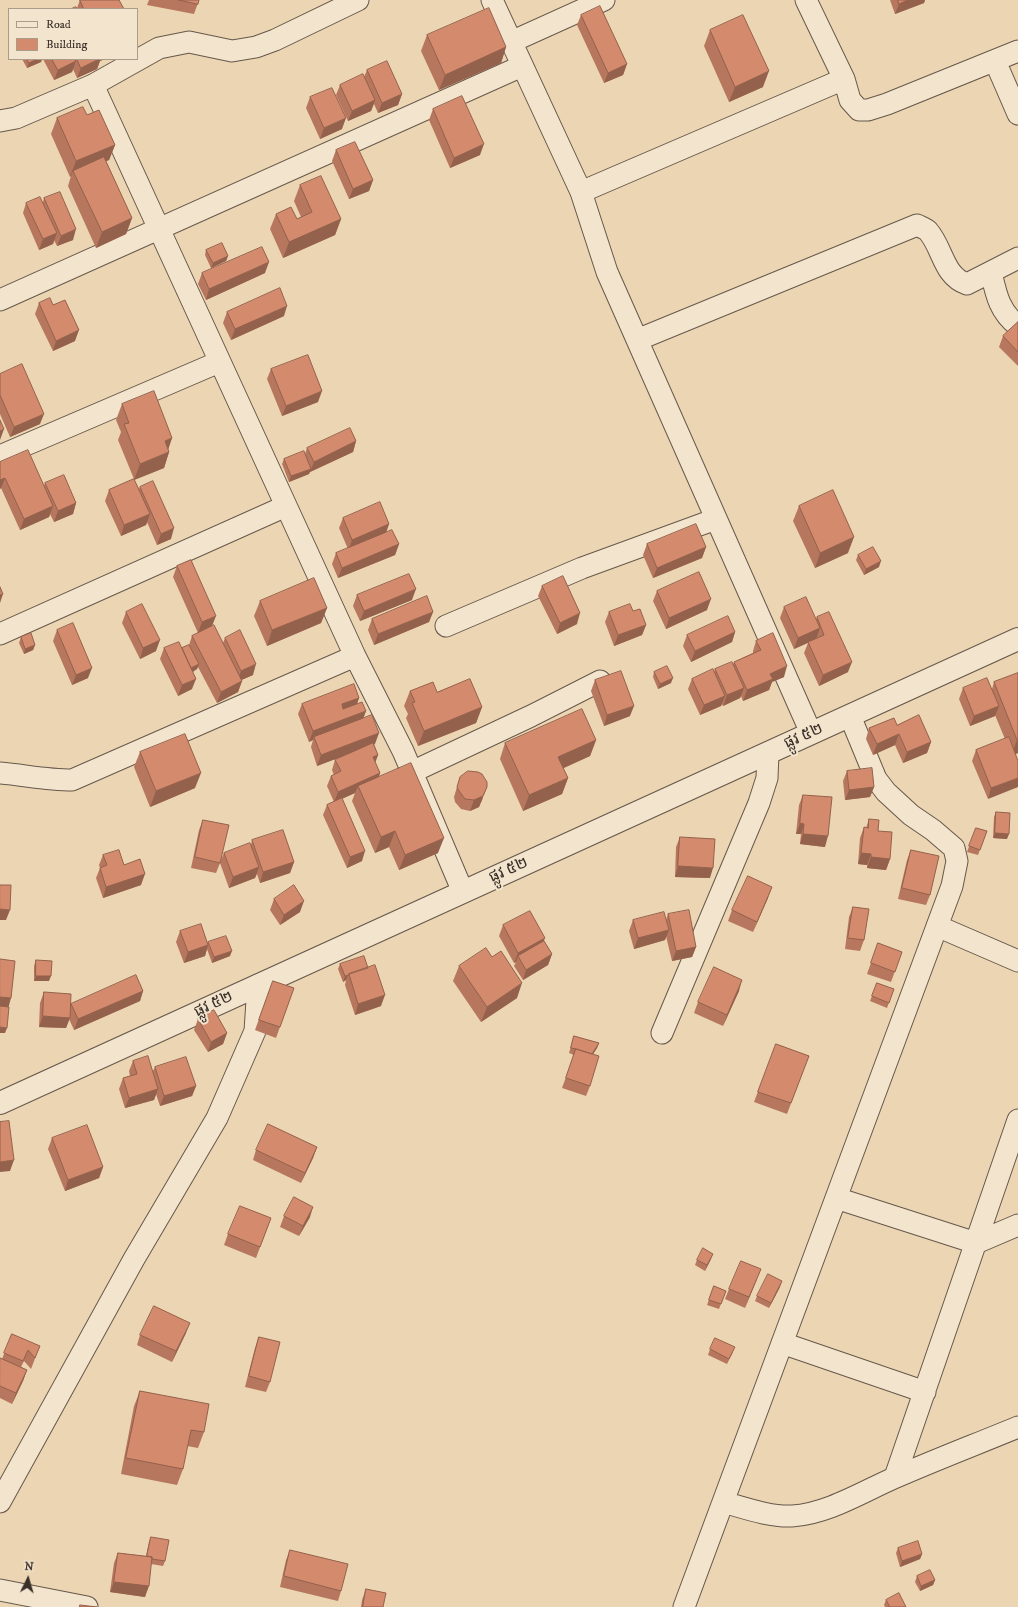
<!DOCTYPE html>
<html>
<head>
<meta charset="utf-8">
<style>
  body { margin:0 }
  #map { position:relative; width:1018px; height:1607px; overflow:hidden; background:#ecd5b2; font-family:"IM FELL DW Pica",serif }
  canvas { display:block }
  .legend { position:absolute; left:8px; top:8px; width:130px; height:52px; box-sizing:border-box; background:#f3e4cd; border:1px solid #a99c8b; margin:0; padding:5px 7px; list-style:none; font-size:12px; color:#3a2f29 }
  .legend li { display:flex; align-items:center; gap:8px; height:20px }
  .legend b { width:20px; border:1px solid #a99c8b }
  .north { position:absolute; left:8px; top:1559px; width:40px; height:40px; -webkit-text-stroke:3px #f3e4cd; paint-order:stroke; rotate:5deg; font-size:11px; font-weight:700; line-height:16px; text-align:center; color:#3a2f29 }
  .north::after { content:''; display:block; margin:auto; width:14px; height:18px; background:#3a2f29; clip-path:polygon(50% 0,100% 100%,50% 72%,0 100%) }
</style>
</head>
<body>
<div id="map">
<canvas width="1018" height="1607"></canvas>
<ul class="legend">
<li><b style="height:5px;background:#f3e4cd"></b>Road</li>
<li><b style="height:11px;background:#d48a6d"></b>Building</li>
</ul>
<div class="north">N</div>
</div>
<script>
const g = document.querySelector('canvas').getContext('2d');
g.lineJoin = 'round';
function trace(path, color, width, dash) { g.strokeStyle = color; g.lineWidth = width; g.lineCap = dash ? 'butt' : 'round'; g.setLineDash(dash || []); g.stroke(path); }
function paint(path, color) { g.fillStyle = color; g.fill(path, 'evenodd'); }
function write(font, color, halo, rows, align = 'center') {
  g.font = font + ' "IM FELL DW Pica","Noto Sans Khmer",serif'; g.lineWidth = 4; g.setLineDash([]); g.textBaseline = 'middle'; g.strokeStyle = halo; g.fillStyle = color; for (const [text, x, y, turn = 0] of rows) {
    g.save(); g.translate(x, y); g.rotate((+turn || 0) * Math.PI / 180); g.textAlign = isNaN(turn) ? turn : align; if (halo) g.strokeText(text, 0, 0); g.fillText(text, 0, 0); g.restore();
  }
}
const minor = new Path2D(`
  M492,0L581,192L607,272L811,733
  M806,0L844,79L850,100L859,110H868L887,104L1018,51
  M511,42L604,0
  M995,61L1018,114
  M93,85L355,656L403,751L463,892
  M0,121L16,118L93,85L159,48L189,42L232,51L256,47L275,40L358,0
  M581,192L844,79
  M991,272C996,294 999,311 1018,326
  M0,300L522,66
  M637,340L917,225C921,227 926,229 928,231C943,248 943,276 967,284L1018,258
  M0,456L219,362
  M446,626L582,568L716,519
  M0,634L286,506
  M412,772L531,716L600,681
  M0,773C24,775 47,780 72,780L355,656
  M937,926L1018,961
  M662,1033L759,803L767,778L768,753
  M836,1198L976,1243L1018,1225
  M782,1343L925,1392
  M895,1477L1018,1120
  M0,1502L134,1259L217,1118L255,1031L258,985
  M723,1502C745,1508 769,1517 792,1516C827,1514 862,1492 894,1478C935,1460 977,1444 1018,1427
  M0,1590L87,1607
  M684,1607L952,886L957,861L954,848L933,830L911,815L886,792L876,779L850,716`);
const tertiary = new Path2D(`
  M0,1103L1018,639`);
trace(minor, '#66584b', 23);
trace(tertiary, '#66584b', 24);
trace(minor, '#f3e4cd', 21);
trace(tertiary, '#f3e4cd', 22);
paint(new Path2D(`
  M80,0L124,9H71L77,8Z
  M149,0H199L194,14L147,5Z
  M890,0H925L924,3L895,14Z
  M581,15L627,64L623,75L604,83L577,25Z
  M710,30L763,87L729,102L704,46Z
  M427,35L506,47L501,63L439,90L421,51Z
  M22,59H42L41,62L27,68Z
  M43,59H105L100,61L97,69L77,78L73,69L72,72L54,80Z
  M367,70L402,94L398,105L378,113L374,104L371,111L348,121L336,95L340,85L364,77Z
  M310,97L342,129L320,139L306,108Z
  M433,109L480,155L450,168L429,120Z
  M87,115L115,145L109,160L106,161L132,218L126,234L96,248L68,186L71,176L70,177L51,134L57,118Z
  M336,150L373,180L369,191L349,199L332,161Z
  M300,185L341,219L335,235L283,258L270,229L276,214L297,219L301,217L294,201Z
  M44,198L73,240L57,246L54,240L53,244L39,250L23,213L26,203L43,202Z
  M206,250L228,256L226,261L211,268L205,255Z
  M202,273H265L206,300L198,284Z
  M39,303L53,305L75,341L53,351L35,314Z
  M227,312L284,316L231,340L223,323Z
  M1018,322V366L999,347L1003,336Z
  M271,369L318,402L282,416L267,379Z
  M0,374L40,424L10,437L0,414Z
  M122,404L172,438L168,449L169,452L164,468L134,480L139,489L140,487L171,539L157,545L147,522L146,525L121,536L105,501L109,490L134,479L118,440L121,432L116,420Z
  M356,441L353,452L310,472L309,474L289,482L282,464L284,459L305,454L307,448Z
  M0,462L44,486L45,483L76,503L73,514L54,522L50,514L49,517L20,530L1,488L0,489Z
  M799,506L848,553L815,568L793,521Z
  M343,518L389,524L386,533L399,544L395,555L338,578L332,564L336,553L348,549L339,528Z
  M647,544L706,547L702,558L653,578L643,555Z
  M858,555L879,567L864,575L856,560Z
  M177,566L212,626L223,643L225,638L253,675L241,680L242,681L238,692L217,703L198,667L197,669L193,672L192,689L178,696L160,659L164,648H182L189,645L192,636L211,627L198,633L173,577Z
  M542,586L577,624L557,634L538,596Z
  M657,591L707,610L666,629L653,601Z
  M357,595L412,600L360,621L353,606Z
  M260,601L327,608L321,623L267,646L254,616Z
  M784,607L816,619L817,617L848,672L819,686L804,653L808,643L794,649L780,618Z
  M633,611L646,625L642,635L614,646L605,622L609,612Z
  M126,612L156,651L140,659L122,623Z
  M433,612L429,622L374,645L368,630L372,619Z
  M57,630L88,678L72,685L53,641Z
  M735,632L732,642L691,662L683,646L687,635Z
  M21,637L35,645L33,650L24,654L19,643Z
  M756,641L784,677L772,682L769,690L743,701L741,696L740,698L723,706L722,704L721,706L700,715L688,689L692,679L714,672L715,669L733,664L734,662L753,653V651Z
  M654,672L671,683L658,689L653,677Z
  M1018,673V753L1015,754L988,799L972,761L976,750L1005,739L995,715V716L970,726L959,699L963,688L992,689L994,682Z
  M595,680L630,716L604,726L591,691Z
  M410,691L437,692L482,707L476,723L418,746L406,718L408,714L404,706Z
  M359,698L357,704L366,711L363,718L375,744H374L378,755L375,763L380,773L379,777L438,853L399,870L389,847L375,853L352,801L355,793L342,799L362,861L347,868L323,815L327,805L334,802L327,786L331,776L334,775L332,770L335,760L356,751L317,766L311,747L313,740L309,742L298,714L302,704Z
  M897,725L931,742L927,753L903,763L895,745L873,755L866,739L869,728Z
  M596,740L590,756L563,768L568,778L562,794L523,811L500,759L505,743Z
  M140,752L195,788L150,807L134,767Z
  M847,771L874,787L870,797L845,800L843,781Z
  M460,777L483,798L479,807L470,811L461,809L455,802L454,797Z
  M803,795L825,847L800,844L801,834H796L799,805Z
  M996,812L1007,839L993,838L994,817Z
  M869,819L878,831L890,859L886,870L867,868V865L858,864L860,838L864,827L866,828Z
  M203,820L220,862L224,853L251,845L252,840L294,862L290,873L260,883L257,874L255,878L229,888L220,863L216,873L191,868L199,830Z
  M976,828L987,831L978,855L967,852Z
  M680,837L710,878L675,877L676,847Z
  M911,850L930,895L926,905L898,899L907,860Z
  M103,855L124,865L141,885L103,898L96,878L100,868L99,865Z
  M768,898L753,932L728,921L732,910Z
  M274,899L300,912L280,925L270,910Z
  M853,907L864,940L860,951L845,949L849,917Z
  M668,914L696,947L692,957L672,961L666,936L665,940L634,949L629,931L633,920H666Z
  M503,925L544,941L552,954L548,965L523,980L514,966L516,962L514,963L499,936Z
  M180,931L208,943L230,956L212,963L207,949L205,956L184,963L176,942Z
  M878,943L902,952L891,982L867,974Z
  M36,960L49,981H34V966Z
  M340,964L381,1006L355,1015L345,985L346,980L343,982L338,969Z
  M459,966L517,998L481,1022L453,981Z
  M273,981L294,988L276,1038L255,1030Z
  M877,983L894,989L887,1008L870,1001Z
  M143,991L140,1001L74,1030L69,1019L66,1028L39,1027L40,1003L44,992L70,1006L71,1004Z
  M739,991L723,1026L694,1013L698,1002Z
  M198,1019L227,1033L223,1044L208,1052L194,1030Z
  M574,1036L599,1043L597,1048L593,1054L590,1086L586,1096L562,1088L574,1055L569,1053Z
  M776,1044L809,1056L787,1114L754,1102Z
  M133,1061L153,1071L155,1067L196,1086L192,1096L160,1106L156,1094L154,1100L125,1108L119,1089L123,1078L130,1076L129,1071Z
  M52,1138L103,1167L99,1178L65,1191L48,1149Z
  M317,1147L313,1158L301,1183L253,1160L256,1150Z
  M284,1216L310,1217L299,1236L280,1227Z
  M271,1218L256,1258L224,1245L228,1234Z
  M711,1259L705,1271L695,1265L697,1260Z
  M757,1279L745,1308L725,1299L729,1289Z
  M714,1286L726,1291L719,1309L707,1305Z
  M780,1287L769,1308L755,1301L757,1296Z
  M186,1333L172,1362L137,1345L140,1335Z
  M12,1334L36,1356L31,1369L24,1361L21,1367L27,1370L23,1381L12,1404L0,1398V1358L2,1359Z
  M259,1337L270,1382L266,1392L245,1387L255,1348Z
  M710,1349L733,1352L727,1364L708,1355Z
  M140,1391L204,1432L198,1448L187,1446L183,1469L177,1485L121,1474L134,1406Z
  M151,1537L165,1561L163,1566L151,1564L145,1597L110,1592L114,1563L118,1553L146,1556L149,1542Z
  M898,1548L922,1554L920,1559L900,1567L896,1553Z
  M290,1550L341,1591L338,1601L280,1587L286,1560Z
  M917,1576L935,1580L933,1585L920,1591L915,1582Z
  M366,1589L383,1607H361L362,1600Z
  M886,1600L906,1607H885L884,1605Z`), '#b6775e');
paint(new Path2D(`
  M908,0H925L924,3L895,14L899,4Z
  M506,47L501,63L439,90L445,75Z
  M37,59H42L41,62L27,68L29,63Z
  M98,59H105L100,61L97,69L77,78L81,68Z
  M76,61L72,72L54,80L58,70Z
  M627,64L623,75L604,83L608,73Z
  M769,71L763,87L729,102L735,87Z
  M402,94L398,105L378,113L382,103Z
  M375,100L371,111L348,121L352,111Z
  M346,118L342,129L320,139L324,128Z
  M484,144L480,155L450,168L454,158Z
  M115,145L109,160L75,174L73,171L71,176L70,177L76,161Z
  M373,180L369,191L349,199L353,189Z
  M132,218L126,234L96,248L102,232Z
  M341,219L335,235L283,258L289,242Z
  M76,229L73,240L57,246L61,236Z
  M57,233L53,244L39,250L43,239Z
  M228,256L226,261L211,268L213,263Z
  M269,262L265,273L206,300L209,289Z
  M287,306L284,316L231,340L235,329Z
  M79,330L75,341L53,351L56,341Z
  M322,391L318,402L282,416L286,406Z
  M44,414L40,424L10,437L14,427Z
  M4,429L0,440V431Z
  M172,438L167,453L165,441Z
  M356,441L353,452L310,472L314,462Z
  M169,452L164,468L134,480L140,464Z
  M311,469L309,474L289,482L291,476Z
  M5,478L1,488L0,489V480Z
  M76,503L73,514L54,522L58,511Z
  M53,506L49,517L20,530L24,519Z
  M150,514L146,525L121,536L124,525Z
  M389,524L385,535L349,550L352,540Z
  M174,528L171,539L157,545L161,534Z
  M854,537L848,553L815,568L820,553Z
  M399,544L395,555L338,578L342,568Z
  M706,547L702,558L653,578L657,568Z
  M881,561L879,567L864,575L866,569Z
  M416,589L412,600L360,621L364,611Z
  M3,594L0,603V595Z
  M711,599L707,610L666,629L669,618Z
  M327,608L321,623L267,646L272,630Z
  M433,612L429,622L374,645L378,634Z
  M580,613L577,624L557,634L560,623Z
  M216,616L212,626L198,633L202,622Z
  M646,625L642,635L614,646L618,635Z
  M820,628L816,639L794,649L798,638Z
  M735,632L732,642L691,662L695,651Z
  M160,640L156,651L140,659L143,648Z
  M35,645L33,650L24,654L25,649Z
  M852,662L848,672L819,686L823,675Z
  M199,664L197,669L187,675L189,669Z
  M256,664L253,675L237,682L241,671Z
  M787,666L784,677L772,682L769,690L743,701L747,690L770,674Z
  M92,668L88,678L72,685L76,675Z
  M673,678L671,683L658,689L660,684Z
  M196,679L192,689L178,696L182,685Z
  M242,681L238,692L217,703L221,692Z
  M744,688L740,698L723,706L727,695Z
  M725,696L721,706L700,715L704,705Z
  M359,698L355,709L338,715L342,704Z
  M634,706L630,716L604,726L607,715Z
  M999,706L995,716L970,726L974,716Z
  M482,707L476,723L418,746L424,731Z
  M366,711L362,722L314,737L313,740L309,742L313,731Z
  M379,733L375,744L317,766L321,755Z
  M899,734L895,745L873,755L877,744Z
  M596,740L590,756L553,773L558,757Z
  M1017,740H1018V753L1011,756Z
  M931,742L927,753L903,763L907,752Z
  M378,755L374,765L373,757Z
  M201,773L195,788L150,807L156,791Z
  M380,773L376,784L358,786L355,793L334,802L338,792Z
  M568,778L562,794L523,811L529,795Z
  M1018,778V787L988,799L991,788Z
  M487,787L479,807L470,811L474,800Z
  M874,787L870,797L845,800L849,790Z
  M800,823L804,824L801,834H796Z
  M395,831L389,847L375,853L381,837Z
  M995,833L1009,834L1007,839L993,838Z
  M803,834L828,836L825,847L800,844Z
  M444,838L438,853L399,870L405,855Z
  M365,851L362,861L347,868L350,857Z
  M861,853L871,854L867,865L858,864Z
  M871,857L890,859L886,870L867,868Z
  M294,862L290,873L260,883L263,872Z
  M678,866L713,868L710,878L675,877Z
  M259,867L255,878L229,888L233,877Z
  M145,874L141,885L103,898L106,887Z
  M772,887L768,898L753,932L757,922Z
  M304,901L300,912L280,925L284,915Z
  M0,909L10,910L6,920H0Z
  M669,930L665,940L634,949L638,938Z
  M545,938L541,949L518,956L516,962L514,963L518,953Z
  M208,945L205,956L184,963L188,952Z
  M696,947L692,957L672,961L676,951Z
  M232,951L230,956L212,963L214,957Z
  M552,954L548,965L523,980L526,970Z
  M348,975L346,980L343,982L345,976Z
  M36,976H51L49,981H34Z
  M742,980L739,991L723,1026L727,1015Z
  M522,983L517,998L481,1022L487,1007Z
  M143,991L140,1001L74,1030L78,1019Z
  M385,995L381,1006L355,1015L358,1004Z
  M0,997L11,998L8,1009L0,1008Z
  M43,1016L70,1018L66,1028L39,1027Z
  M0,1027L7,1028L5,1033H0Z
  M227,1033L223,1044L208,1052L211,1042Z
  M599,1043L597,1048L590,1059L592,1054Z
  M196,1086L192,1096L160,1106L164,1096Z
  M158,1089L154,1100L125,1108L129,1098Z
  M317,1147L313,1158L301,1183L305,1173Z
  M14,1160L10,1171L0,1172V1162Z
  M103,1167L99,1178L65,1191L68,1180Z
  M313,1207L310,1217L299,1236L303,1226Z
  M713,1254L711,1259L705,1271L707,1265Z
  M761,1269L757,1279L745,1308L749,1297Z
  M782,1281L780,1287L769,1308L771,1303Z
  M190,1323L186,1333L172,1362L176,1351Z
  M27,1370L23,1381L12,1404L16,1393Z
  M922,1554L920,1559L900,1567L902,1561Z
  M935,1580L933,1585L920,1591L921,1586Z
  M114,1582L149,1586L145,1597L110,1592Z`), '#94614c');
const building = new Path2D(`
  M80,0H119L124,9H84Z
  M179,0H199L198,4Z
  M898,0H908L899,4Z
  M600,6L627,64L608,73L581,15Z
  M76,7L77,9H71Z
  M489,8L506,47L445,75L427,35Z
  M743,15L769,71L735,87L710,30Z
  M27,59H37L29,63Z
  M52,59H74L76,61L58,70Z
  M77,59H99L81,68Z
  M387,61L402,94L382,103L367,70Z
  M363,74L375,100L352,111L340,85Z
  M332,88L346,118L324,128L310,97Z
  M462,96L484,144L454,158L433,109Z
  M83,107L87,115L99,110L115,145L76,161L57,118Z
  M355,142L373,180L353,189L336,150Z
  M104,157L132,218L102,232L73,171Z
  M321,176L341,219L289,242L276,214L291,207L297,219L312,212L300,185Z
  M60,192L76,229L61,236L44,198Z
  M40,197L57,233L43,239L26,203Z
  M222,243L228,256L213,263L206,250Z
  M262,247L269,262L209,289L202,273Z
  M280,288L287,306L235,329L227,312Z
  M50,298L53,305L65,300L79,330L56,341L39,303Z
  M1018,322V352L1003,336Z
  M308,355L322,391L286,406L271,369Z
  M22,364L44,414L14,427L0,395V374Z
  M154,391L172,438L165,441L169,452L140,464L124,424L129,423L122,404Z
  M0,420L4,429L0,431Z
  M350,428L356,441L314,462L307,448Z
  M28,450L53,506L24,519L5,478L0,480V462Z
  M304,451L311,469L291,476L284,459Z
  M64,475L76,503L58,511L45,483Z
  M134,479L150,514L124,525L109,490Z
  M153,481L174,528L161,534L140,487Z
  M833,490L854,537L820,553L799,506Z
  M380,502L389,524L352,540L343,518Z
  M696,524L706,547L657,568L647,544Z
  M392,530L399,544L342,568L336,553Z
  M873,547L881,561L866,569L858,555Z
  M191,560L216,616L202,622L177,566Z
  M699,572L711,599L669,618L657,591Z
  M409,574L416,589L364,611L357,595Z
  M563,576L580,613L560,623L542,586Z
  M314,578L327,608L272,630L260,601Z
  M0,587L3,594L0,595Z
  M427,596L433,612L378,634L372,619Z
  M806,597L820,628L798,638L784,607Z
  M142,604L160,640L143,648L126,612Z
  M630,604L633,611L640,609L646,625L618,635L609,612Z
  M829,612L852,662L823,675L808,642L824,635L817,617Z
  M728,616L735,632L695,651L687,635Z
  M73,623L92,668L76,675L57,630Z
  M214,625L242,681L221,692L192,636Z
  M240,630L256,664L241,671L225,638Z
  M31,633L35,645L25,649L21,637Z
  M773,633L787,666L770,674L773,679L747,690L734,662L761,650L756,641Z
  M179,642L196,679L182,685L164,648Z
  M189,645L199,664L191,668L182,648Z
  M732,662L744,688L727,695L715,669Z
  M667,666L673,678L660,684L654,672Z
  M713,669L725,696L704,705L692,679Z
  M621,671L634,706L607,715L595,680Z
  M1018,673V740H1017L994,682Z
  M987,678L999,706L974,716L963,688Z
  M470,679L482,707L424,731L412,703L415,702L410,691L433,682L437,692Z
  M354,684L359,698L342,704L343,709L362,702L366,711L313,731L302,704Z
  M582,709L596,740L558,757L568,778L529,795L505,743Z
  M372,715L379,733L321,755L314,737Z
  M919,715L931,742L907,752L899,734L877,744L869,728L894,718L897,725Z
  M185,734L201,773L156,791L140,752Z
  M1009,737L1018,761V778L991,788L976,750Z
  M373,743L378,755L373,757L380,773L338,792L331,776L341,771L335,760Z
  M411,763L444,838L405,855L395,831L381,837L358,786Z
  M872,768L874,787L849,790L847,771Z
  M468,771L478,772L482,774L487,782V787L483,796L474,800L465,799L459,791L457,787L460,777Z
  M803,795L832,797L828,836L803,834L804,824L800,823Z
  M342,798L365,851L350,857L327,805Z
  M996,812L1010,813L1009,834L995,833Z
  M869,819L879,820L878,831L892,832L890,859L871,857V854L861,853L864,827L868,828Z
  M203,820L229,825L220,863L195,857Z
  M976,828L987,831L980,850L969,846Z
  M283,830L294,862L263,872L252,840Z
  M680,837L715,839L713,868L678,866Z
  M250,843L259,867L233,877L224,853Z
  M119,850L124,865L140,859L145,874L106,887L100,868L107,865L103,855Z
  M911,850L939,856L930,895L902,888Z
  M748,876L772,887L757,922L732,910Z
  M0,885H11L10,910L0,909Z
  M294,885L304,901L284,915L274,899Z
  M853,907L869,909L864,940L848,938Z
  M689,910L696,947L676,951L668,914Z
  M530,911L545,938L518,953L503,925Z
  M664,912L669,930L638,938L633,920Z
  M201,924L208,945L188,952L180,931Z
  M226,936L232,951L214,957L208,942Z
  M544,941L552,954L526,970L518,956Z
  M878,943L902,952L895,972L871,963Z
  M486,948L492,957L501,951L522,983L487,1007L459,966Z
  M364,956L368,968L349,974V975L345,976L340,964Z
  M0,959L15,961L11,998L0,997Z
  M36,960L52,961L51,976H36Z
  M375,965L385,995L358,1004L349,974Z
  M714,967L742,980L727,1015L698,1002Z
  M136,975L143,991L78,1019L71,1004Z
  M273,981L294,988L280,1027L259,1020Z
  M877,983L894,989L889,1003L872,996Z
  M44,992L71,994L70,1018L43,1016Z
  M0,1006L9,1007L7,1028L0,1027Z
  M214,1010L227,1033L211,1042L198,1019Z
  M574,1036L599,1043L592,1054L576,1049L571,1048Z
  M776,1044L809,1056L791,1103L758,1092Z
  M576,1049L599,1056L590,1086L566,1078Z
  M148,1056L158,1089L129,1098L123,1078L137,1074L133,1061Z
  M186,1057L196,1086L164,1096L155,1067Z
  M9,1121L14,1160L0,1162V1122Z
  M268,1124L317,1147L305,1173L256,1150Z
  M87,1125L103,1167L68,1180L52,1138Z
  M294,1197L313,1207L303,1226L284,1216Z
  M240,1206L271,1218L260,1247L228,1234Z
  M703,1248L713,1254L707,1265L697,1260Z
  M741,1261L761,1269L749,1297L729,1289Z
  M768,1274L782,1281L771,1303L757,1296Z
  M714,1286L726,1291L721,1304L709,1300Z
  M154,1306L190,1323L176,1351L140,1335Z
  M12,1334L40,1346L35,1358L28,1350L23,1361L4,1353Z
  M259,1337L280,1342L270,1382L249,1376Z
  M715,1338L735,1347L729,1359L710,1349Z
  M0,1358L27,1370L16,1393L0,1386Z
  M140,1391L209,1404L204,1432L191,1430L183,1469L126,1458Z
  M151,1537L169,1540L165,1561L152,1559V1557L147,1556Z
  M918,1541L922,1554L902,1561L898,1548Z
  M290,1550L348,1564L341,1591L284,1576Z
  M118,1553L152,1557L149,1586L114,1582Z
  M930,1570L935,1580L921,1586L917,1576Z
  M366,1589L386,1593L383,1607H363Z
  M899,1593L906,1607H890L886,1600Z
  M80,1605L97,1607H80Z`);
paint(building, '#d48a6d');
trace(building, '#94614c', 1);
write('16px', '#3a2f29', '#f3e4cd', [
  ["ផ្លូវ ៥២",804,737,-24],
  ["ផ្លូវ ៥២",509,871,-24],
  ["ផ្លូវ ៥២",214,1005,-25]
]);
</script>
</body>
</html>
